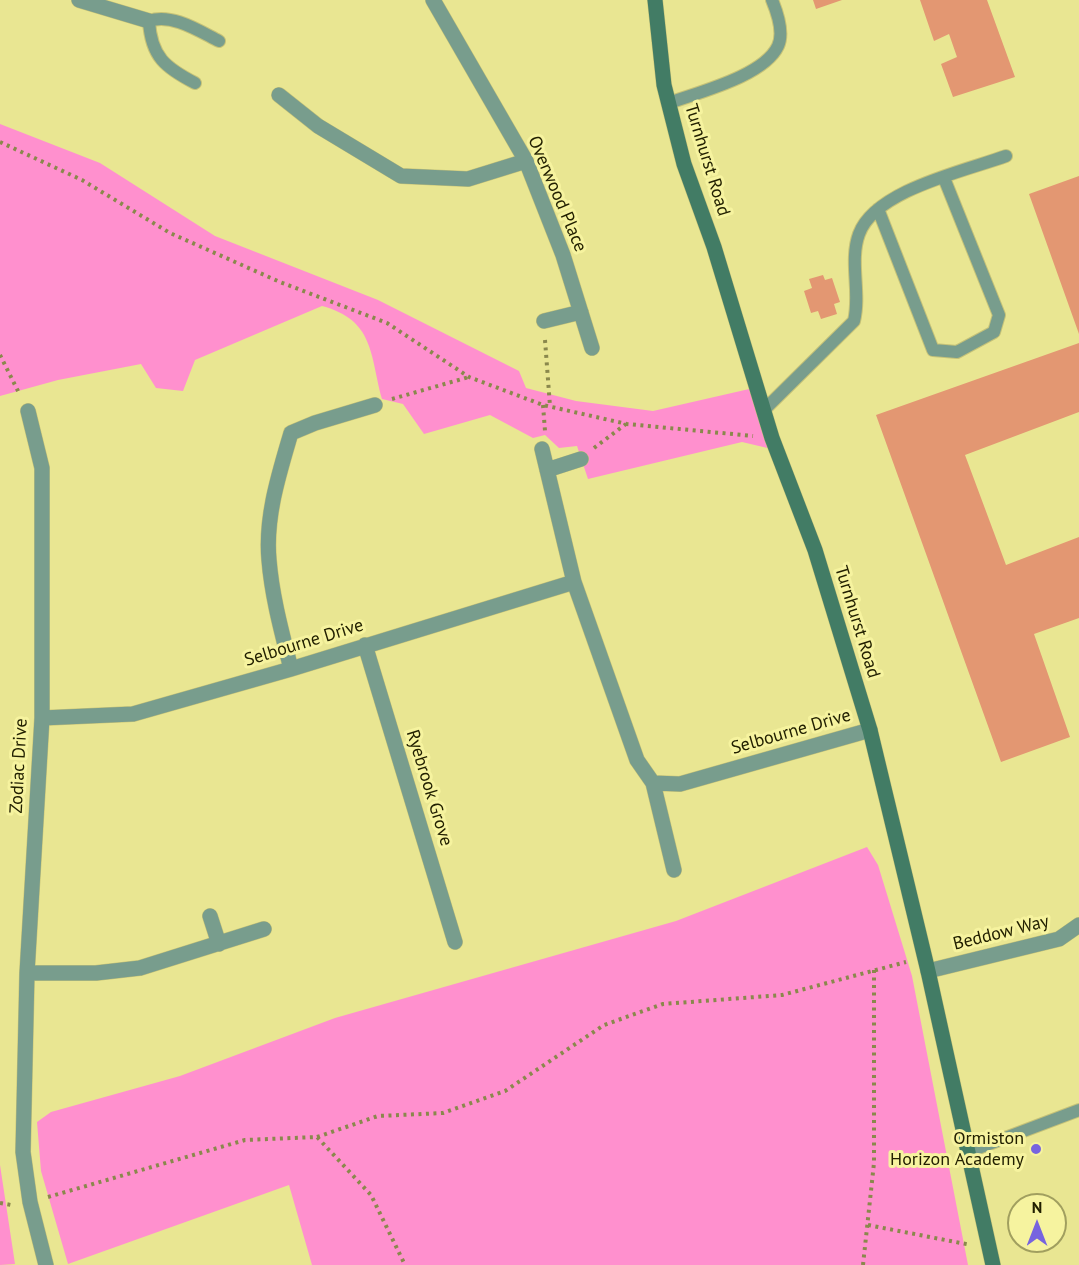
<!DOCTYPE html>
<html>
<head>
<meta charset="utf-8">
<style>
  body { margin:0 }
  #map { position:relative; width:1079px; height:1265px; overflow:hidden; background:#e9e692; font-family:"PT Sans",sans-serif }
  canvas { display:block }
  .north { position:absolute; left:1007px; top:1193px; width:60px; height:60px; box-sizing:border-box; background:#f6f39f; border:2px solid #a19f5f; border-radius:50%; rotate:0deg; font-size:16px; font-weight:700; line-height:24px; text-align:center; color:#222000 }
  .north::after { content:''; display:block; margin:auto; width:21px; height:27px; background:#7764df; clip-path:polygon(50% 0,100% 100%,50% 72%,0 100%) }
</style>
</head>
<body>
<div id="map">
<canvas width="1079" height="1265"></canvas>
<div class="north">N</div>
</div>
<script>
const g = document.querySelector('canvas').getContext('2d');
g.lineJoin = 'round';
function paint(path, color) { g.fillStyle = color; g.fill(path, 'evenodd'); }
function trace(path, color, width, dash) { g.strokeStyle = color; g.lineWidth = width; g.lineCap = dash ? 'butt' : 'round'; g.setLineDash(dash || []); g.stroke(path); }
function write(font, color, halo, rows, align = 'center') {
  g.font = font + ' "PT Sans",sans-serif'; g.lineWidth = 6; g.setLineDash([]); g.textBaseline = 'middle'; g.strokeStyle = halo; g.fillStyle = color; for (const [text, x, y, turn = 0] of rows) {
    g.save(); g.translate(x, y); g.rotate((+turn || 0) * Math.PI / 180); g.textAlign = isNaN(turn) ? turn : align; if (halo) g.strokeText(text, 0, 0); g.fillText(text, 0, 0); g.restore();
  }
}
paint(new Path2D(`
  M0,124L100,163L215,236L378,300L519,371L526,388L576,401L653,411L758,387L776,450L742,442L588,479L577,446L559,448L545,435L533,438L490,415L424,434L403,404L382,399C370,354 374,320 322,306L195,360L183,391L156,388L141,364L58,380L0,396Z
  M867,847L878,865L912,976L968,1265H312L289,1185L68,1264L41,1171L37,1122L51,1112L180,1076L335,1018L676,921Z
  M0,1165L15,1264L0,1265Z`), '#ff90ce');
paint(new Path2D(`
  M813,0H842L816,9Z
  M920,0H987L1015,77L953,97L941,64L957,57L949,34L934,41Z
  M1079,176V334L1029,194Z
  M823,275L825,280L832,278L840,302L834,304L837,314L821,319L818,311L811,313L804,291L812,288L809,279Z
  M1079,343V412L965,455L1006,565L1079,537V618L1034,634L1070,737L1001,762L876,415Z`), '#e39772');
const lane = new Path2D(`
  M195,83C166,68 151,57 149,21C172,13 199,31 219,41
  M669,103C699,92 764,76 778,46C784,33 777,12 772,0
  M878,209L933,350L957,352L994,332L999,315L944,178
  M765,409L854,321C861,293 849,261 859,234C875,190 965,171 1006,156
  M968,1152L1079,1110`);
const street = new Path2D(`
  M79,0L149,21
  M433,0L526,161L563,255L592,348
  M279,95L318,126L401,176L468,179L526,161
  M544,321L581,312
  M28,411L42,468V718L27,973L23,1152L30,1202L46,1265
  M542,449L574,582
  M547,470L581,459
  M365,645L455,942
  M291,669C282,633 272,597 269,560C265,517 279,474 291,433L315,423L375,405
  M42,718L133,714L291,669L574,582L637,760L653,783L680,784L870,730
  M653,783L674,870
  M210,916L219,944
  M928,971L1059,939L1079,925
  M27,973H96L140,968L264,929`);
const secondary = new Path2D(`
  M655,0L664,85L684,164L714,247L772,438L815,550L870,730L928,971L993,1265`);
trace(lane, '#c5c278', 14);
trace(street, '#c5c278', 16);
trace(secondary, '#c5c278', 16);
trace(new Path2D(`
  M0,142L82,180L170,233L280,282L387,323L469,377L543,405L627,424L753,436
  M545,340L550,406
  M0,355L20,395
  M392,399L469,377
  M543,405L545,431
  M594,448L626,424
  M317,1137L378,1116L443,1113L505,1091L604,1025L663,1004L782,995L906,962
  M48,1197L245,1140L317,1137L371,1195L405,1265
  M0,1203L11,1205
  M868,1225L971,1245
  M863,1265L874,1163V969`), '#8a884c', 4, [3, 4.5]);
trace(lane, '#789d8d', 12);
trace(street, '#789d8d', 15);
trace(secondary, '#427c65', 15);
for (const [x, y, r, color] of [
  [1036,1149,6,"#7764df"]
]) { const dot = new Path2D(); dot.arc(x, y, r, 0, 2 * Math.PI); g.fillStyle = color; g.fill(dot); trace(dot, '#f6f39f', 2); }
write('18px', '#222000', '#f6f39f', [
  ["Turnhurst Road",707,160,73],
  ["Overwood Place",557,194,67],
  ["Turnhurst Road",857,622,73],
  ["Selbourne Drive",304,643,-17],
  ["Selbourne Drive",791,732,-16],
  ["Zodiac Drive",19,766,-87],
  ["Ryebrook Grove",429,788,73],
  ["Beddow Way",1001,933,-14]
]);
write('18px', '#222000', '#f6f39f', [
  ["Ormiston",1024,1139],
  ["Horizon Academy",1024,1160]
], 'right');
</script>
</body>
</html>
